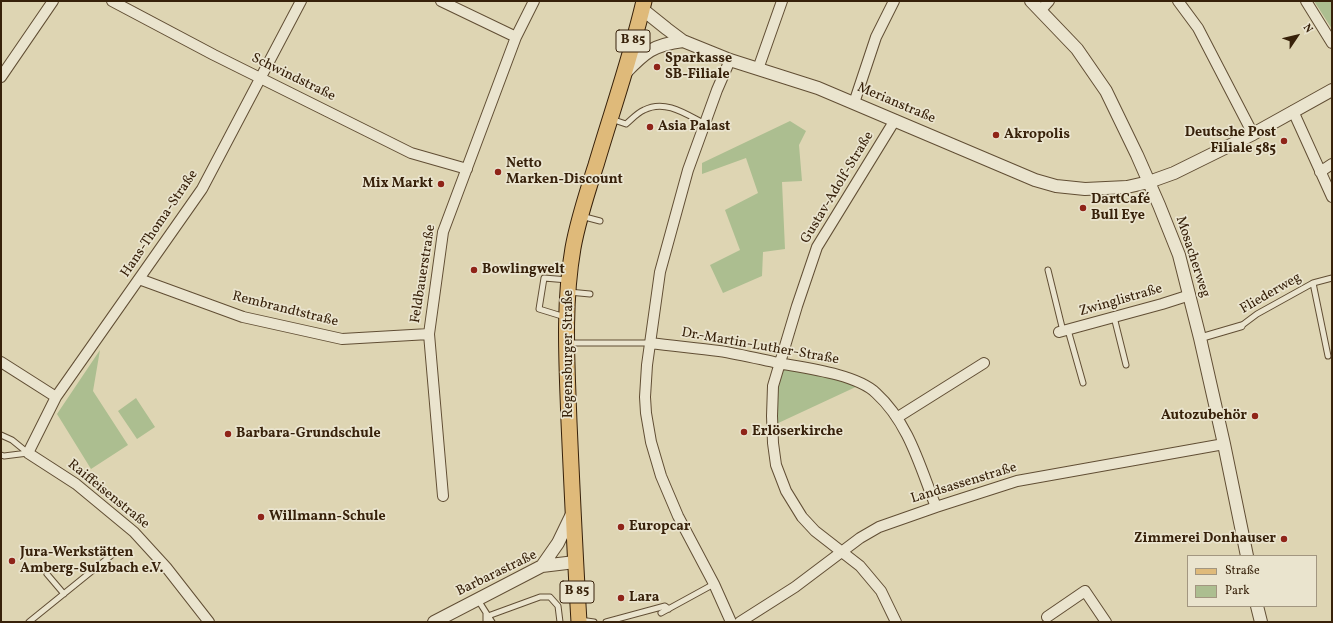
<!DOCTYPE html>
<html>
<head>
<meta charset="utf-8">
<style>
  body { margin:0 }
  #map { position:relative; width:1333px; height:623px; overflow:hidden; background:#ded5b3; font-family:Vollkorn,serif }
  canvas { display:block }
  .frame { position:absolute; inset:0; border:2px solid #37210a; pointer-events:none }
  .legend { position:absolute; left:1187px; top:555px; width:130px; height:52px; box-sizing:border-box; background:#eae4ce; border:1px solid #a29680; margin:0; padding:5px 7px; list-style:none; font-size:12px; color:#37210a }
  .legend li { display:flex; align-items:center; gap:8px; height:20px }
  .legend b { width:20px; border:1px solid #a29680 }
  .north { position:absolute; left:1277px; top:16px; width:40px; height:40px; -webkit-text-stroke:3px #eae4ce; paint-order:stroke; rotate:55deg; font-size:11px; font-weight:700; line-height:16px; text-align:center; color:#37210a }
  .north::after { content:''; display:block; margin:auto; width:14px; height:18px; background:#37210a; clip-path:polygon(50% 0,100% 100%,50% 72%,0 100%) }
</style>
</head>
<body>
<div id="map">
<canvas width="1333" height="623"></canvas>
<div class="frame"></div>
<ul class="legend">
<li><b style="height:5px;background:#dfba7a"></b>Straße</li>
<li><b style="height:11px;background:#acbe90"></b>Park</li>
</ul>
<div class="north">N</div>
</div>
<script>
const g = document.querySelector('canvas').getContext('2d');
g.lineJoin = 'round';
function paint(path, color) { g.fillStyle = color; g.fill(path, 'evenodd'); }
function trace(path, color, width, dash) { g.strokeStyle = color; g.lineWidth = width; g.lineCap = dash ? 'butt' : 'round'; g.setLineDash(dash || []); g.stroke(path); }
function write(font, color, halo, rows, align = 'center') {
  g.font = font + ' Vollkorn,serif'; g.lineWidth = 3.5; g.setLineDash([]); g.textBaseline = 'middle'; g.strokeStyle = halo; g.fillStyle = color; for (const [text, x, y, turn = 0] of rows) {
    g.save(); g.translate(x, y); g.rotate((+turn || 0) * Math.PI / 180); g.textAlign = isNaN(turn) ? turn : align; if (halo) g.strokeText(text, 0, 0); g.fillText(text, 0, 0); g.restore();
  }
}
paint(new Path2D(`
  M1314,1H1332V29Z
  M790,121L806,131L799,145L802,181L782,182L785,249L763,252L762,276L723,293L710,265L740,250L725,210L758,193L746,158L702,174V163Z
  M100,350L93,391L128,445L91,469L57,414Z
  M781,364L860,385L774,425L775,386Z
  M136,398L155,427L137,439L118,411Z`), '#acbe90');
const service = new Path2D(`
  M611,119L626,124C632,119 637,113 644,110C665,99 686,114 705,124
  M581,216L600,221
  M1048,270L1063,331
  M1313,283L1328,356
  M569,292L590,294
  M565,317L539,309L544,278L568,280
  M1114,317L1126,365
  M1241,326L1257,314L1313,283L1332,278
  M1068,330L1083,383
  M568,343H650
  M1,435L12,440L28,453
  M1,455L4,456L28,453
  M47,574L64,594
  M478,600L492,622
  M661,613L714,584
  M488,616L540,597H550L558,606L560,622
  M580,620L594,622
  M29,622L113,554
  M486,622V613
  M606,622L665,606L669,609`);
const pedestrian = new Path2D(`
  M1200,338L1241,326`);
const minor = new Path2D(`
  M112,1L214,55L411,153L467,169
  M441,1L516,37
  M1178,1L1198,28L1253,134
  M1306,1L1332,43
  M1041,10L1049,1
  M730,60L717,90L688,170L660,272L647,365L645,397L646,413L651,442L661,476L678,516L714,584L731,622
  M758,69L782,1
  M1,77L53,1
  M854,103L876,37L894,1
  M1293,111L1332,197
  M895,120L817,247L797,306L773,386L772,416L773,443L776,465L786,491L802,517L815,531L860,566L881,591L896,622
  M1320,172L1332,164
  M139,279L243,317L342,339L429,334
  M1059,332L1162,304L1190,295
  M650,343C673,346 696,348 719,351C739,354 759,359 778,363C805,368 856,374 876,393C909,423 920,467 936,507
  M1,362L56,397
  M898,417L984,363
  M443,496L429,334L443,232L516,37L534,1
  M1047,617L1085,591L1106,622
  M209,622L166,567L134,532L76,484L28,453L56,397L202,189L301,1
  M740,622L795,587L860,538L879,527L936,507L1017,481L1224,444`);
const tertiary = new Path2D(`
  M1031,1L1077,49L1106,91L1137,155L1159,205L1179,255L1200,338L1224,444L1247,556
  M642,9L667,29L683,41L730,60L818,88L1035,180L1056,186L1085,189L1127,187L1149,182L1174,173L1253,134L1332,90
  M625,73C645,52 653,45 683,41
  M542,566L558,543L572,514
  M1257,606L1261,622
  M434,622L542,566L575,562`);
const primary = new Path2D(`
  M579,622C575,555 572,489 569,422C567,364 563,306 573,248C578,220 587,193 596,165C612,111 631,57 644,1`);
trace(service, '#614e34', 7);
trace(pedestrian, '#614e34', 9);
trace(minor, '#614e34', 12);
trace(tertiary, '#614e34', 14);
trace(primary, '#37210a', 17);
trace(service, '#eae4ce', 5);
trace(pedestrian, '#eae4ce', 7);
trace(minor, '#eae4ce', 10);
trace(tertiary, '#eae4ce', 12);
trace(primary, '#dfba7a', 15);
for (const [x, y, r, color] of [
  [657,67,4,"#8f2418"],
  [650,127,4,"#8f2418"],
  [996,135,4,"#8f2418"],
  [1284,141,4,"#8f2418"],
  [498,172,4,"#8f2418"],
  [441,184,4,"#8f2418"],
  [1083,208,4,"#8f2418"],
  [474,270,4,"#8f2418"],
  [1255,416,4,"#8f2418"],
  [744,432,4,"#8f2418"],
  [228,434,4,"#8f2418"],
  [261,517,4,"#8f2418"],
  [621,527,4,"#8f2418"],
  [1284,539,4,"#8f2418"],
  [12,561,4,"#8f2418"],
  [621,598,4,"#8f2418"]
]) { const dot = new Path2D(); dot.arc(x, y, r, 0, 2 * Math.PI); g.fillStyle = color; g.fill(dot); trace(dot, '#eae4ce', 1.5); }
for (const [x, y, w] of [
  [633,41,34],
  [577,592,34]
]) { const box = new Path2D(); box.roundRect(x - w / 2, y - 11, w, 22, 3); g.fillStyle = '#eae4ce'; g.fill(box); trace(box, '#37210a', 1); }
write('bold 13px', '#37210a', null, [
  ["B 85",633,41],
  ["B 85",577,592]
]);
write('bold 14px', '#37210a', '#eae4ce', [
  ["Sparkasse",665,59],
  ["SB-Filiale",665,75],
  ["Asia Palast",658,127],
  ["Deutsche Post",1276,133,"right"],
  ["Filiale 585",1276,149,"right"],
  ["Akropolis",1004,135],
  ["Netto",506,164],
  ["Marken-Discount",506,180],
  ["Mix Markt",433,184,"right"],
  ["DartCafé",1091,200],
  ["Bull Eye",1091,216],
  ["Bowlingwelt",482,270],
  ["Autozubehör",1247,416,"right"],
  ["Erlöserkirche",752,432],
  ["Barbara-Grundschule",236,434],
  ["Willmann-Schule",269,517],
  ["Europcar",629,527],
  ["Zimmerei Donhauser",1276,539,"right"],
  ["Jura-Werkstätten",20,553],
  ["Amberg-Sulzbach e.V.",20,569],
  ["Lara",629,598]
], 'left');
write('14px', '#37210a', '#eae4ce', [
  ["Schwindstraße",293,78,26],
  ["Merianstraße",896,104,23],
  ["Gustav-Adolf-Straße",838,188,-59],
  ["Hans-Thoma-Straße",160,224,-56],
  ["Mosacherweg",1192,257,72],
  ["Feldbauerstraße",424,274,-81],
  ["Fliederweg",1271,294,-30],
  ["Zwinglistraße",1121,301,-16],
  ["Rembrandtstraße",285,310,14],
  ["Dr.-Martin-Luther-Straße",760,347,10],
  ["Regensburger Straße",569,354,-90],
  ["Landsassenstraße",964,484,-17],
  ["Raiffeisenstraße",108,495,39],
  ["Barbarastraße",497,574,-26]
]);
</script>
</body>
</html>
